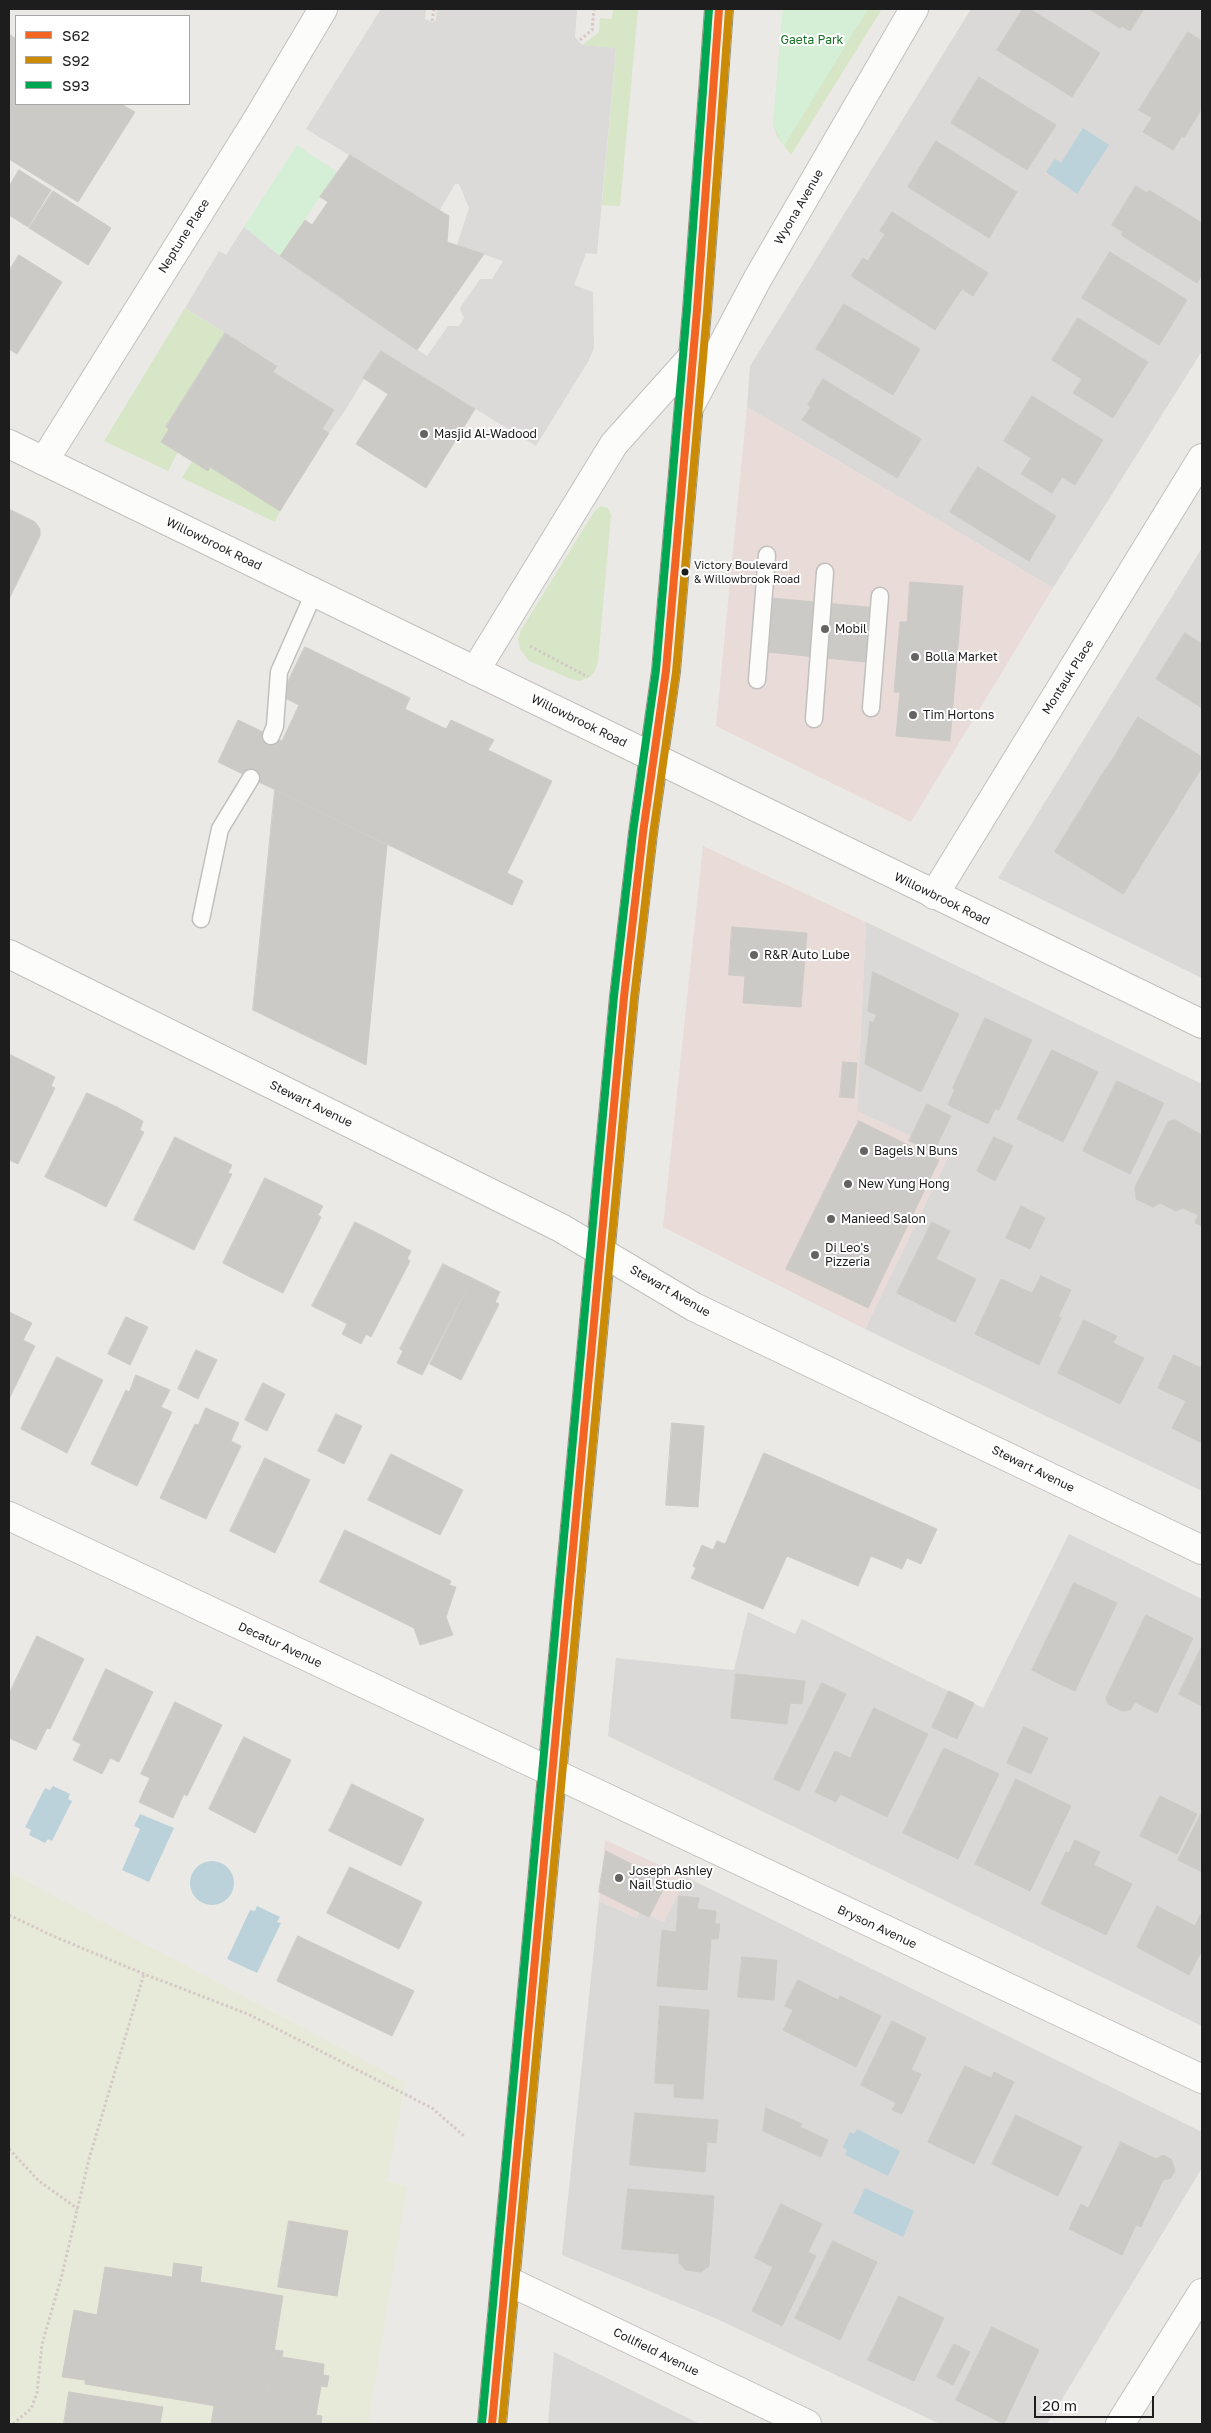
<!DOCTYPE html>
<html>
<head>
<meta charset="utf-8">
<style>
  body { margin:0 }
  #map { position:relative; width:1211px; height:2433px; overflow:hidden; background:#ebe9e5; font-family:"Golos Text",sans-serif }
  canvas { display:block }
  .frame { position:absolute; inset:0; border:10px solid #1d1d1d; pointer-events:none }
  .legend { position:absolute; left:15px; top:15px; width:175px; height:90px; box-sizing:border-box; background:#fff; border:1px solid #a5a5a5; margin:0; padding:6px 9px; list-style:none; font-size:15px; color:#1d1d1d }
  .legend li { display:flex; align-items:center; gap:10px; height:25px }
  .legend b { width:25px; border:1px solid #a5a5a5 }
  .scale { position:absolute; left:1034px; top:2396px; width:120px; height:22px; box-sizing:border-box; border:2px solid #1d1d1d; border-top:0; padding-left:6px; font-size:15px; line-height:18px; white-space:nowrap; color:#1d1d1d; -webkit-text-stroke:4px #fff; paint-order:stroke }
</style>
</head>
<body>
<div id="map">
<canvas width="1211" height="2433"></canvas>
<div class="frame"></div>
<ul class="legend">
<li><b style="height:6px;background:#f26522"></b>S62</li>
<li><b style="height:6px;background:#cb8b06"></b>S92</li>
<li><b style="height:6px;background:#00a651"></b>S93</li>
</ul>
<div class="scale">20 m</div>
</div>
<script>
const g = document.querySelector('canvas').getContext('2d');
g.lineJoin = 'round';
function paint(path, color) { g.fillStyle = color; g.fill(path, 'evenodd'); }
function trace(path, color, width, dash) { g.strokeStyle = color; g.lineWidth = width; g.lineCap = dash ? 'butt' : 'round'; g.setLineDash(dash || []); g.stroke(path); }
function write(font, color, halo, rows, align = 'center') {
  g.font = font + ' "Golos Text",sans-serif'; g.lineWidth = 4; g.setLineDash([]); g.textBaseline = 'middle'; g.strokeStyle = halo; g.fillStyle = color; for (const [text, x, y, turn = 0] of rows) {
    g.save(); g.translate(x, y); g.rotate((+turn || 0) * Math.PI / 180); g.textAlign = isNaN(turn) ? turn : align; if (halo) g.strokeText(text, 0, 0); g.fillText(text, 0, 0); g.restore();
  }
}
paint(new Path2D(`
  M971,9H1202V351L1053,588L747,407L750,366Z
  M1202,548V978L998,878Z
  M866,922L1202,1084V1491L865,1329L949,1155L857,1111Z
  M1069,1534L1202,1599V2026L608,1736L616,1658L734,1670L748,1612L795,1634L802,1619L983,1708Z
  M686,1877L1202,2132V2168L1047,2424H940L717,2319L562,2255L599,1901L637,1918L639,1911L664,1922Z
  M554,2352L700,2424H548Z`), '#dad9d7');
paint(new Path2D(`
  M747,407L1053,588L911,822L716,726Z
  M703,846L866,922L857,1111L949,1155L865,1329L663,1227Z
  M605,1840L686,1877L664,1922L639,1911L637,1918L599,1901Z`), '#e8dbd8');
paint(new Path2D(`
  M9,1872L405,2082L387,2182L407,2186L368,2424H9Z`), '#e8ead9');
paint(new Path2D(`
  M613,9H638L620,206L602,205L616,48L582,45L599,32L600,18L612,19Z
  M783,9H882L791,155L777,136L773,124Z
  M185,308L225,333L166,427L169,429L162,442L178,452L168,471L104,441Z
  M192,461L210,467L280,511L275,522L182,478Z
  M601,506L608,508L611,515L598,662L595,671L590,677L579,681L571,679L529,661L520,649L518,639L521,630L594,512Z`), '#d6e6c6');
paint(new Path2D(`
  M783,9H868L784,146L773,124Z
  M297,145L337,172L280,256L244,227Z`), '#d5efd7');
paint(new Path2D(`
  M381,9H426L425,19L433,22L436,20L437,9H577L575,37L582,45L616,48L597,254L586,253L574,285L593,292L594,348L589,360L536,446L381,351L346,409L329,433L322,429L334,410L273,372L277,365L185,308L219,251L226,255L244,227L280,256L427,356L448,326H459L464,318L460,308L480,279H492L503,261L457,245L469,208L459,184H455L440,210L306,129Z`), '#dbdad9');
paint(new Path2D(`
  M1083,128L1109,145L1077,194L1046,172L1055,159L1061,163Z
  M53,1786L70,1794L68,1799L72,1801L52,1841L48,1839L45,1843L29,1835L31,1830L25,1827L45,1788L50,1790Z
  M140,1814L174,1828L149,1882L122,1870L140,1829L134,1826Z
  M190 1883a22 22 0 1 1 44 0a22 22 0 1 1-44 0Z
  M257,1906L280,1917L277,1922L281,1923L257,1973L227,1959L250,1910L255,1911Z
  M857,2129L900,2151L888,2176L845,2155L847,2150L843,2147L850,2132L854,2134Z
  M865,2188L914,2211L903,2237L853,2213Z`), '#bbd2db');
const building = new Path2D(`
  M1023,9H1030L1100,53L1072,97L997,50Z
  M1090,9H1144L1130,31L1122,26L1120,28Z
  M1188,32L1202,41V108L1184,138L1182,136L1173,150L1143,132L1152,118L1139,110Z
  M9,34L16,39V104H121L135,112L78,202L9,159Z
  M979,77L1056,125L1027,170L951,123Z
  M936,141L1017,192L989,238L908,187Z
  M350,155L449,216L447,242L484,254L417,350L280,256L305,220L312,225L328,202L320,197Z
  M19,170L51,190L28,227L9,215V187Z
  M1136,186L1147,193L1149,190L1202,223V275L1197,283L1121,235L1123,232L1112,225Z
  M53,191L111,228L88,265L29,228Z
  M892,212L988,273L973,296L962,289L955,299L876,248L885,234L880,231Z
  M876,248L955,299L935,330L851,276L863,258L868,261Z
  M1110,252L1187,300L1159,345L1082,298Z
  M19,255L62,282L17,354L9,349V271Z
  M844,304L920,349L893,395L816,349Z
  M1078,318L1148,362L1113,418L1073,393L1082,379L1052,360Z
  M225,333L277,366L273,372L334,410L322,429L329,433L280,511L210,467L208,471L161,442L169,429L166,427Z
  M381,351L475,409L426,488L356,444L388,394L363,378Z
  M823,379L921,439L897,478L802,420L811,407L808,405Z
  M1032,396L1103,440L1075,485L1062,477L1052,493L1021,474L1031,458L1004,441Z
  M978,467L1056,516L1029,561L950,512Z
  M9,509L35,522L40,529V536L9,599Z
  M910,582L963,586L950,741L896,736L900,692H894L900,622H907Z
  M772,598L879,608L875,663L767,652Z
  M1185,633L1202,644V708L1156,679Z
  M305,647L410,698L405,709L446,729L451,720L494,740L488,750L552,781L507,873L523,881L512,905L218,762L238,720L282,741L299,705L281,696Z
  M1138,717L1202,757V768L1192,783L1124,740Z
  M1124,740L1192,783L1181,801L1113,759Z
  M1113,759L1181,801L1169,821L1100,778Z
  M1100,778L1169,821L1154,844L1086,801Z
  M275,790L387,845L366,1065L253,1010Z
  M1086,801L1154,844L1139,869L1070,827Z
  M1070,827L1139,869L1123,894L1055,852Z
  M732,927L807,933L801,1007L743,1003L745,976L729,975Z
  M873,972L959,1014L921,1092L865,1064L870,1021L873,1023L877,1015L868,1011Z
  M985,1018L1032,1040L999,1110L995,1109L988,1124L948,1105L955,1089L953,1088Z
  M1052,1050L1098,1072L1063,1142L1017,1119Z
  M9,1054L27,1063L9,1101Z
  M843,1062L857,1063L854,1098L840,1097Z
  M27,1063L55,1077L51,1086L55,1088L18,1164L9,1160V1101Z
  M1117,1081L1164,1103L1130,1174L1083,1151Z
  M87,1093L117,1107L75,1191L45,1177Z
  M927,1104L951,1116L933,1153L909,1141Z
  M117,1107L143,1121L140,1130L144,1132L106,1207L75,1191Z
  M1175,1120L1202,1135V1226L1195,1223L1198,1215L1183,1208L1176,1211L1160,1203L1153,1207L1136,1199L1135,1187L1168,1122Z
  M859,1121L939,1160L868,1308L786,1269Z
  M175,1137L205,1152L164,1235L134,1220Z
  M994,1137L1013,1146L995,1181L977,1171Z
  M205,1152L232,1165L228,1173L232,1174L194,1250L164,1235Z
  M265,1178L294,1192L252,1278L223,1263Z
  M294,1192L323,1206L318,1215L321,1217L283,1293L252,1278Z
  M1021,1206L1045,1218L1030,1249L1006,1238Z
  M355,1222L383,1236L340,1320L312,1306Z
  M932,1222L950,1231L936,1259L976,1279L955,1322L897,1293Z
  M383,1236L411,1251L407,1259L410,1261L371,1337L366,1334L361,1344L342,1334L347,1324L340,1320Z
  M443,1264L472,1278L422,1375L397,1363L403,1351L400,1349Z
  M1041,1276L1071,1290L1058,1317L1061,1318L1039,1365L975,1334L1001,1279L1032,1293Z
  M472,1278L500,1292L495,1302L499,1304L461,1380L430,1364Z
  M9,1312L32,1323L23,1340L35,1346L9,1399Z
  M126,1317L148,1327L130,1365L108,1354Z
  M1084,1320L1117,1336L1113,1343L1144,1358L1120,1404L1058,1373Z
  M196,1350L217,1360L198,1399L178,1389Z
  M1174,1355L1201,1368L1202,1366V1443L1172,1428L1186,1401L1158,1388Z
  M57,1357L103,1380L67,1453L21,1429Z
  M136,1375L170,1390L161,1407L172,1412L137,1486L91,1464L126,1390L129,1392Z
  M263,1383L285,1394L267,1431L245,1420Z
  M206,1408L239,1423L231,1441L241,1446L206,1519L160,1498L195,1424L198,1425Z
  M336,1414L362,1426L344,1464L318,1451Z
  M672,1423L704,1426L698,1507L666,1505Z
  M764,1453L937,1529L921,1564L907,1558L902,1569L871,1556L858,1586L787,1556L763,1609L691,1578L696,1568L693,1566L702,1545L713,1550L717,1541L725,1544Z
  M391,1454L463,1490L440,1535L368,1500Z
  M265,1458L310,1480L275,1553L230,1531Z
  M345,1530L451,1581L449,1585L456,1587L446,1617L453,1635L420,1645L414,1628L320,1582Z
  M1074,1583L1096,1593L1053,1681L1032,1670Z
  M1096,1593L1117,1603L1075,1691L1053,1681Z
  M1146,1615L1193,1638L1157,1713L1135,1702L1130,1710L1122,1711L1108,1704L1106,1698Z
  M37,1636L84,1659L50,1729L47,1728L36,1750L9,1738V1694Z
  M1202,1646V1706L1179,1694Z
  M106,1669L153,1692L119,1762L110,1758L102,1774L73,1760L81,1744L73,1740Z
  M736,1674L805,1681L802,1704L790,1703L787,1724L731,1718Z
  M822,1683L846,1694L799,1791L774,1779Z
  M949,1691L974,1703L957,1739L932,1727Z
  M175,1702L222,1725L187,1796L184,1794L173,1818L139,1802L150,1778L141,1774Z
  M874,1708L928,1734L887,1817L840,1794L836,1802L815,1792L835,1751L850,1758Z
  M1024,1727L1048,1738L1031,1774L1007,1763Z
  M244,1737L291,1760L255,1833L209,1809Z
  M944,1748L999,1774L958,1859L903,1833Z
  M1016,1779L1071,1806L1030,1891L975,1864Z
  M352,1784L424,1819L401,1866L329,1831Z
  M1160,1796L1197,1814L1177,1854L1140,1836Z
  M1202,1812V1872L1178,1860Z
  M1075,1840L1100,1852L1094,1865L1132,1884L1106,1935L1041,1904L1066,1852L1069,1853Z
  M606,1851L667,1882L649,1917L599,1892Z
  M350,1867L422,1902L399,1949L327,1913Z
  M679,1896L699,1898L697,1909L716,1911L715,1924H720L718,1939H711L707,1990L657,1986L662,1930L676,1932Z
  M1157,1906L1195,1926L1202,1911V1950L1189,1975L1137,1947Z
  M298,1936L414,1991L392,2036L277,1981Z
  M742,1957L777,1960L774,2000L738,1997Z
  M798,1980L838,2000L840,1996L881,2016L856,2067L783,2030L793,2010L785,2006Z
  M660,2006L709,2010L703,2099L674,2097V2084L655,2083Z
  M892,2021L926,2038L911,2070L921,2074L902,2114L892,2110L896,2103L861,2085Z
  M965,2066L991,2078L994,2072L1014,2082L974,2164L928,2142Z
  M766,2108L802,2124L800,2127L828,2140L821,2157L763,2131Z
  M635,2113L718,2120L716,2143L707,2142L705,2172L630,2165Z
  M1016,2115L1082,2147L1058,2196L992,2164Z
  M1121,2142L1156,2159L1163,2155L1171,2159L1175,2170L1171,2178L1163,2180L1141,2227L1136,2225L1122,2255L1069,2229L1081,2204L1088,2208Z
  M628,2189L714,2196L709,2266L701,2272L686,2270L679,2263V2254L622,2249Z
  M781,2204L822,2224L808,2252L816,2256L782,2326L752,2311L773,2267L755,2258Z
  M289,2221L348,2231L337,2296L278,2287Z
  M833,2241L877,2262L840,2340L795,2318Z
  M174,2263L202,2267L200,2282L283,2296L264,2414L85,2384V2380L62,2377L74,2310L97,2315L105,2267L172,2277Z
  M899,2296L944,2318L914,2381L868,2360Z
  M992,2327L1039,2350L1004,2424L956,2400Z
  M954,2344L970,2352L953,2385L937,2377Z
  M275,2350L283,2351L282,2357L324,2364L323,2375L329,2376L327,2387L321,2386L316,2415L322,2416L321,2424H211L214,2406L264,2414Z
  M69,2392L163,2407L160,2424H64Z`);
paint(building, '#cccac6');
trace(building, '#cecbc7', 1);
const service = new Path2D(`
  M757,680L767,555
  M871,708L880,596
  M814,719L825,572
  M271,736L275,726L279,672L314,593
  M201,919L220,829L251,778`);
const minor = new Path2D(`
  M689,408L758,278L914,9
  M44,461L257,120L323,9
  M934,895L1202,458
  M9,954L561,1228L694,1307L1202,1550
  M9,1516L1202,2079
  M506,2280L807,2424
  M1120,2424L1202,2293`);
const tertiary = new Path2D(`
  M9,444L1202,1024
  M475,671L614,444L693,356`);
const secondary = new Path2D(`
  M492,2424L624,997L643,833L666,671L697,310L719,9`);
trace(service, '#c1c0be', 19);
trace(minor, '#c1c0be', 30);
trace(tertiary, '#c1c0be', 30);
trace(secondary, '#90937f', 30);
trace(new Path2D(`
  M432,21L434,9
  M580,40L592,30L594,9
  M530,646L588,677
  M9,1915L53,1936L144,1974L248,2014L432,2108L464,2136
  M9,2149L39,2181L78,2209
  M13,2424L31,2409L37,2393L42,2344L62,2275L89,2159L144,1974`), '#d4c9c6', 3, [2.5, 2.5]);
trace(service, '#fcfcfb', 16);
trace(minor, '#fcfcfb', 28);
trace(tertiary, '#fcfcfb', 28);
trace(secondary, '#f1f2ea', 28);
trace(new Path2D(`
  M492,2424L624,997L643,833L666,671L697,310L719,9`), '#f26522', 8);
trace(new Path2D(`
  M502,2424L634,998L653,834L676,672L707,311L729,10`), '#cb8b06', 8);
trace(new Path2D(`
  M482,2423L614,996L633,832L656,670L687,309L709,9`), '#00a651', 8);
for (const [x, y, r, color] of [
  [424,434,5,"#656463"],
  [685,572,4.5,"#1d1d1d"],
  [825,629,5,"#656463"],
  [915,657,5,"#656463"],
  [913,715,5,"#656463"],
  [754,955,5,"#656463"],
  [864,1151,5,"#656463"],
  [848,1184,5,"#656463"],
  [831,1219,5,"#656463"],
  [815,1255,5,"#656463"],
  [619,1878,5,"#656463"]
]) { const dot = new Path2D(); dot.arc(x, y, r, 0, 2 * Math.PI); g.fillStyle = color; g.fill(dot); trace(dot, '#fff', 2); }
write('11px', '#1d1d1d', '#fff', [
  ["Victory Boulevard",694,566],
  ["& Willowbrook Road",694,580]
], 'left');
write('12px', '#157024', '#fff', [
  ["Gaeta Park",812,40]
]);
write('12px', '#1d1d1d', '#fff', [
  ["Wyona Avenue",799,207,-60],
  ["Neptune Place",184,236,-58],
  ["Willowbrook Road",214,544,26],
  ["Montauk Place",1068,677,-58],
  ["Willowbrook Road",579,721,26],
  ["Willowbrook Road",942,899,26],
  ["Stewart Avenue",311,1104,26],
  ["Stewart Avenue",670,1291,30],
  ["Stewart Avenue",1033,1469,26],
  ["Decatur Avenue",280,1645,25],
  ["Bryson Avenue",877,1927,25],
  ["Collfield Avenue",656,2352,26]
]);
write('12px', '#1d1d1d', '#fff', [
  ["Masjid Al-Wadood",434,434],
  ["Mobil",835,629],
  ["Bolla Market",925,657],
  ["Tim Hortons",923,715],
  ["R&R Auto Lube",764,955],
  ["Bagels N Buns",874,1151],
  ["New Yung Hong",858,1184],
  ["Manieed Salon",841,1219],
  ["Di Leo's",825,1248],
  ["Pizzeria",825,1262],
  ["Joseph Ashley",629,1871],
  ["Nail Studio",629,1885]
], 'left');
</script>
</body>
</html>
